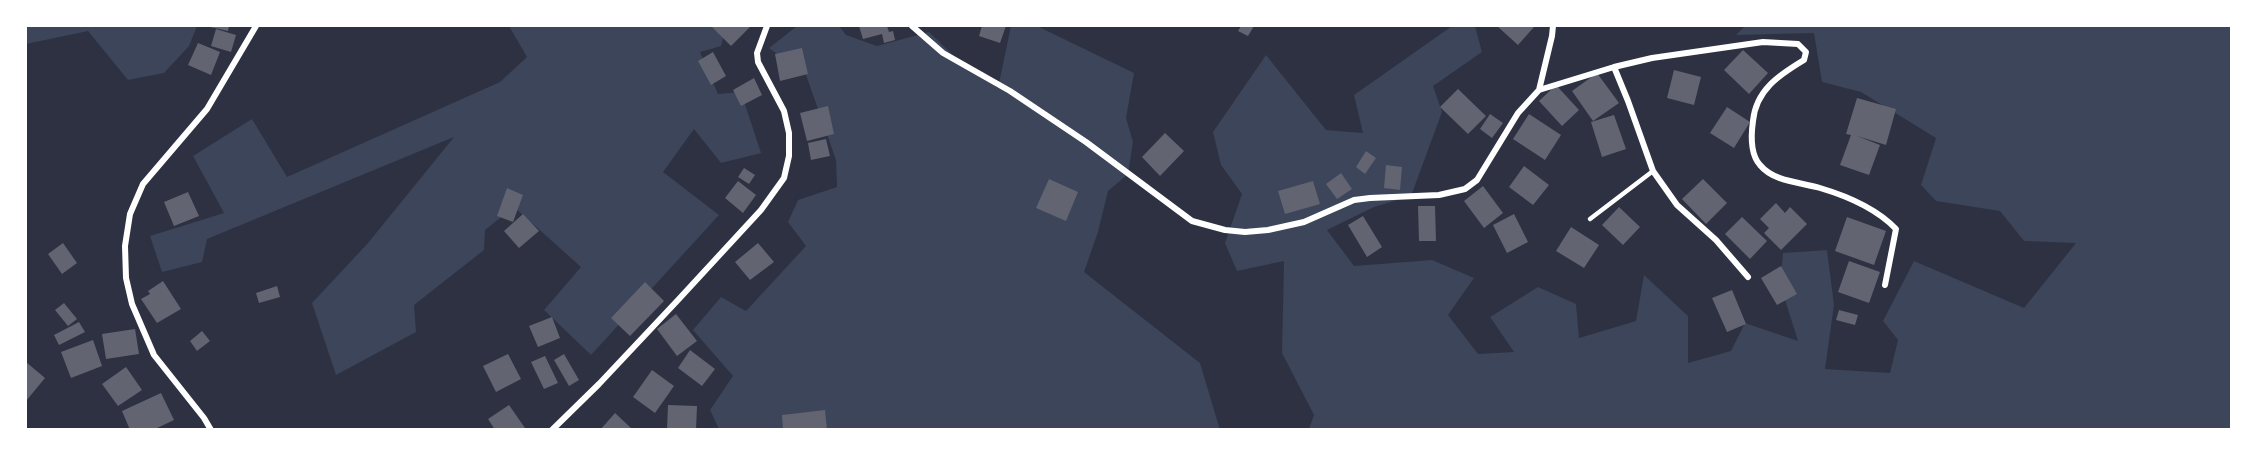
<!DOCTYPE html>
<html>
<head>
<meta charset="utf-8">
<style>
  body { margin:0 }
  #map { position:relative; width:2257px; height:455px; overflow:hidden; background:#2d3142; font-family:Barlow,sans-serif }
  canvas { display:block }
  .frame { position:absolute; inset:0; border:27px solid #fff; pointer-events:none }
</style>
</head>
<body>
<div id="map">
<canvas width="2257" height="455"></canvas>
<div class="frame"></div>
</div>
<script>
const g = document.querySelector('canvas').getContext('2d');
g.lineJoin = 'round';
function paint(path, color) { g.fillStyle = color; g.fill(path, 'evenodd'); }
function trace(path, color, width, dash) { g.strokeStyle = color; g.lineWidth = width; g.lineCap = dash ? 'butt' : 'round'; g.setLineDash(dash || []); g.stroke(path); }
paint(new Path2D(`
  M26,26H197L189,46L164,73L128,80L88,31L26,44Z
  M509,26H726L721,46L700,52L718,94L741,92L761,153L721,163L694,129L663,172L719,215L591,355L544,310L581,267L514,207L485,230L484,250L414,305L416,332L336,375L312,303L368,243L454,137L207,239L202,262L162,272L150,236L224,213L193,156L252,119L287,177L500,82L527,57Z
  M797,26H839L846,35L877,46L929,32L956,58L998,88L1011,26H1037L1134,73L1126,118L1133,142L1128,174L1108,191L1098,232L1084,272L1200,363L1220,430L719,429L710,410L733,376L693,330L721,297L746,311L806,246L788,222L798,200L837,187L836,160L806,75L769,48Z
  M1452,26H1475L1482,52L1433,86L1442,112L1411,196L1374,207L1327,230L1354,266L1432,260L1474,278L1448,315L1478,354L1514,352L1490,317L1538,287L1576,304L1579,338L1636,321L1644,275L1688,316V363L1731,351L1745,323L1798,341L1780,284L1783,253L1827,250L1834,305L1825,369L1890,373L1898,340L1883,321L1914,261L2024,308L2076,243L2024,241L2000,211L1936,201L1921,185L1936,138L1861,92L1822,82L1814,33L1736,35L1745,26H2231V429H1309L1314,415L1282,353L1284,261L1237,271L1225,243L1242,194L1221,165L1213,132L1266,55L1326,130L1363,133L1354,95Z`), '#3c4559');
paint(new Path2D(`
  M206,26H229L228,31Z
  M713,26H751L731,46L712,27Z
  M859,26H887L889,32L893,31L895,40L884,43L882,34L863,39Z
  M982,26H1006L1000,43L979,36Z
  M1241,26H1254L1248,36L1238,31Z
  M1497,26H1532L1534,27L1518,45Z
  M216,29L236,35L231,52L211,46Z
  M198,43L220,52L211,75L188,65Z
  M802,48L808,74L780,81L775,54Z
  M1743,50L1768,73L1749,94L1724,70Z
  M713,52L726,76L711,85L698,61Z
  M1674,70L1701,77L1694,105L1667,98Z
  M1597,73L1619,103L1593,121L1572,91Z
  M754,78L762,95L741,106L733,90Z
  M1556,85L1579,110L1562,126L1539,101Z
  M1458,89L1486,116L1468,134L1440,107Z
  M1857,98L1896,109L1886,145L1857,136L1880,145L1869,175L1840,165L1851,135L1846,134Z
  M828,106L834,134L807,141L800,113Z
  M1727,107L1750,122L1734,148L1710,133Z
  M1490,114L1503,123L1492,138L1480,129Z
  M1529,114L1561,135L1545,160L1513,139Z
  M1614,115L1626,149L1602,157L1591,122Z
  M1165,133L1184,151L1160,176L1142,157Z
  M826,139L830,156L811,160L808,143Z
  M1366,151L1376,158L1365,174L1356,167Z
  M1386,165L1402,167L1400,190L1384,188Z
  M1524,166L1549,185L1533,205L1509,187Z
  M744,168L755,175L749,184L738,177Z
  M1341,173L1352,189L1337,199L1326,184Z
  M1049,179L1078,192L1066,221L1036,208Z
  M1703,179L1727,203L1706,224L1682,199Z
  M738,181L756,195L743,213L725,198Z
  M1313,181L1320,204L1285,214L1278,191Z
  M1483,186L1503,213L1484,228L1464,201Z
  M507,188L523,195L513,222L497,216Z
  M188,192L199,216L174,226L164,202Z
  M1776,203L1785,213L1790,207L1807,224L1781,250L1764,233L1769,228L1760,219Z
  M1418,206H1435L1436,241H1419Z
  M1619,207L1640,227L1623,245L1602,225Z
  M523,214L539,231L519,248L504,231Z
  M1514,214L1528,242L1507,253L1493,225Z
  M1363,216L1382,247L1367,257L1348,225Z
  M1742,217L1767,241L1750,259L1725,234Z
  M1847,217L1886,231L1874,265L1835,251Z
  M1571,227L1599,245L1584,268L1556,251Z
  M63,243L77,263L62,274L48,254Z
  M758,243L774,262L750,280L735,262Z
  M1849,261L1880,272L1869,303L1838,292Z
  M1781,266L1797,294L1777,305L1761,278Z
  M163,281L181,309L157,323L141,299L150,294L148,291Z
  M645,282L664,301L630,336L611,318Z
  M277,286L280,297L259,303L256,293Z
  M1732,290L1746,324L1727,332L1712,298Z
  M64,303L77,319L68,326L55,310Z
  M1839,310L1858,315L1855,325L1836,320Z
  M676,314L697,341L677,356L657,329Z
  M552,317L560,338L538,347L529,326Z
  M79,322L85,332L59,345L54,335Z
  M135,329L139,354L106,359L102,334Z
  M202,331L210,341L197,351L190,341Z
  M93,340L102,366L71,378L61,352Z
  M690,350L715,369L702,386L678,368Z
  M508,354L521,379L496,392L483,366Z
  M564,354L579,380L569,386L554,360Z
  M545,356L558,383L544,389L531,362Z
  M26,362L45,378L26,401Z
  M126,367L142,390L118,406L102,384Z
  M652,370L674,386L655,413L633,397Z
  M161,393L174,420L153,430H130L122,411Z
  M509,405L525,428L523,430H495L488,419Z
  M668,405L697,406L696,430H667Z
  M825,410L827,430H783L782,415Z
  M615,413L631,428L630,430H600Z`), '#626471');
trace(new Path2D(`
  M1590,219L1653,171`), '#fff', 4.5);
trace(new Path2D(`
  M912,26L943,53L1010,91L1086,142L1192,221L1225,230L1245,232L1268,230L1304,222L1354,200L1370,198L1439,195L1465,189L1477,180L1518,113L1539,90L1614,67L1652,58L1763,42L1798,44L1806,52L1804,60C1779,75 1756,90 1753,121C1751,135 1750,154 1760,165C1774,182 1800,182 1820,188C1847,196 1876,208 1896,229L1885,285
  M1614,67L1628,101L1653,171L1677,205L1716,240L1748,277
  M1539,90L1552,36L1553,26
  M211,430L204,418L154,355L132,304L126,278L125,246L130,214L143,184L207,109L256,26
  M552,430L599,384L678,300L761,210L784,178L789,156V133L784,111L758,62L757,53L767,26`), '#fff', 6);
</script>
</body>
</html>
